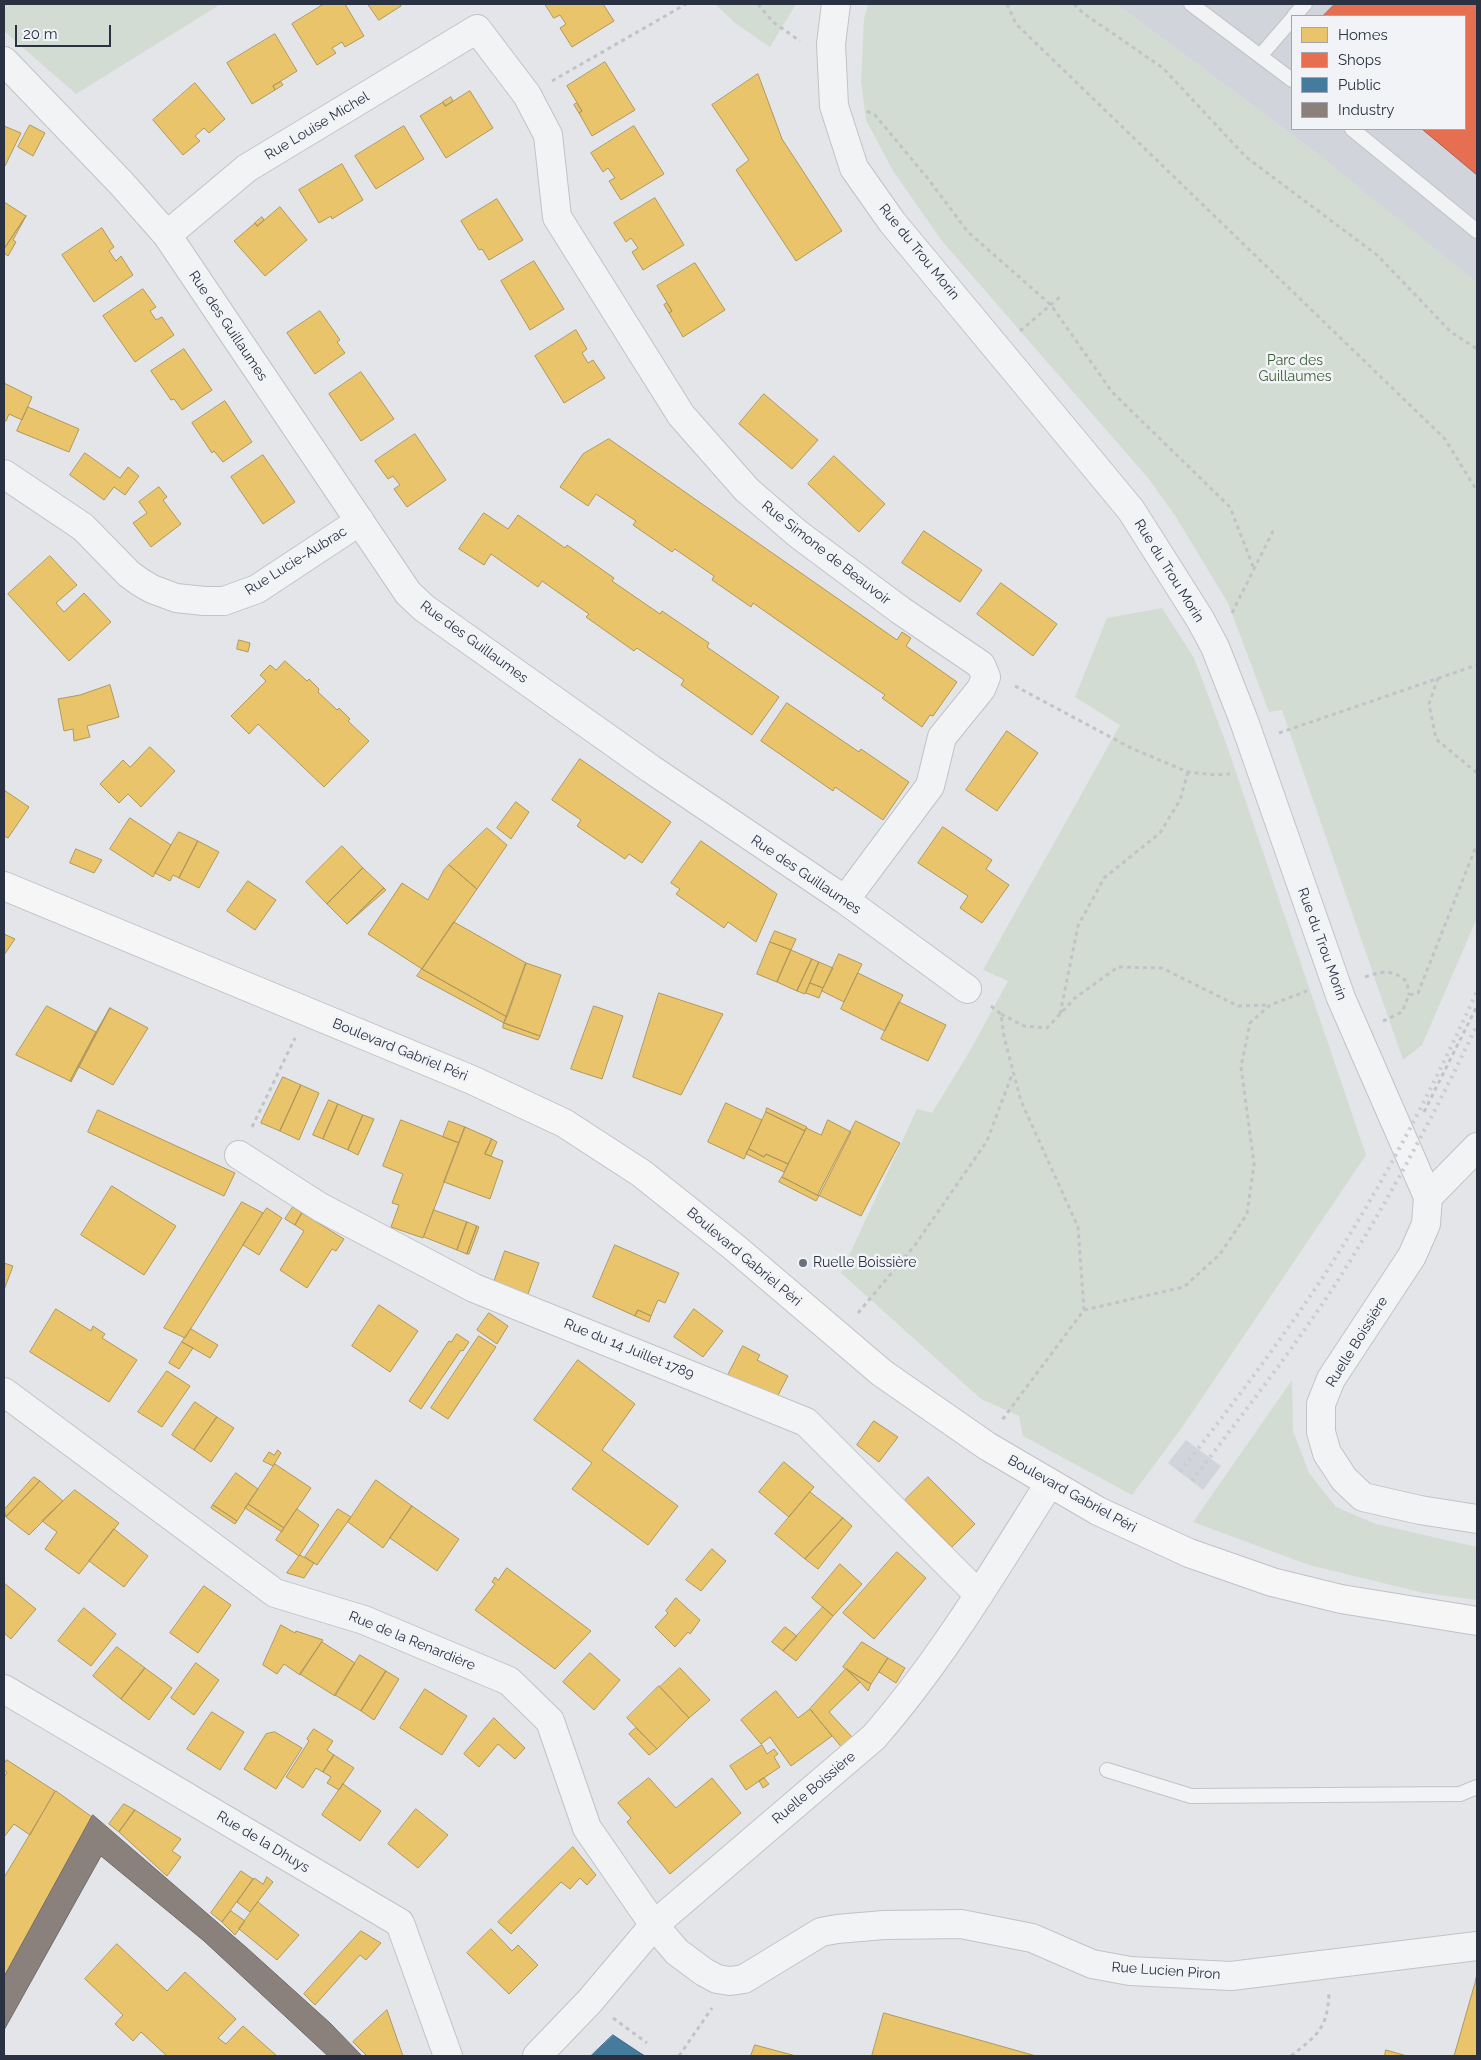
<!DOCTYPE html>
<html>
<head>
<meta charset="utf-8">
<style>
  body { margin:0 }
  #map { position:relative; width:1481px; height:2060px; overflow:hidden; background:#e3e5e8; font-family:Raleway,sans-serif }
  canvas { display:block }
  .frame { position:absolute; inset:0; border:5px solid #293142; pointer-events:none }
  .legend { position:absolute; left:1291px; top:15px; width:175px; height:115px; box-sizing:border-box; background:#f1f3f7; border:1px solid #a1a5af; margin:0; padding:6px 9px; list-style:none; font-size:15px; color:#293142 }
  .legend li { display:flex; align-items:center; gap:10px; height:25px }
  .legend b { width:25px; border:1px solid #a1a5af }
  .scale { position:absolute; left:15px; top:25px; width:96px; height:22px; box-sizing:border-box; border:2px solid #293142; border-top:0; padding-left:6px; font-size:15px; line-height:18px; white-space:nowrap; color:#293142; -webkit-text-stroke:4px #f1f3f7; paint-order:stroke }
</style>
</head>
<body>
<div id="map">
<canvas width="1481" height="2060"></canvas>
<div class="frame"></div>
<ul class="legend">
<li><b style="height:14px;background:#e9c46a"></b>Homes</li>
<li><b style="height:14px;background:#e76f51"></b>Shops</li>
<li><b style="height:14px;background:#457b9d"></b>Public</li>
<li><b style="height:14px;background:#8a817c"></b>Industry</li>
</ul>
<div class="scale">20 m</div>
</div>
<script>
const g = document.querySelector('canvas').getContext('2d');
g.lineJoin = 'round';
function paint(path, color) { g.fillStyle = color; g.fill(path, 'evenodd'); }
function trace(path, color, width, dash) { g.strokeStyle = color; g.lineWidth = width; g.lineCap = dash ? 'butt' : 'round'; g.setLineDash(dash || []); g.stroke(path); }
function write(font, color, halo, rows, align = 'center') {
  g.font = font + ' Raleway,sans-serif'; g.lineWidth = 5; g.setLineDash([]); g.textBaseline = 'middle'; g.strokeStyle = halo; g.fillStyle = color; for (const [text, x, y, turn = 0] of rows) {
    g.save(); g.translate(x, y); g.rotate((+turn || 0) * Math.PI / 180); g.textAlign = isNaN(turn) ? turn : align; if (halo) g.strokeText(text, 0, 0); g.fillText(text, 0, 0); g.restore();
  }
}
paint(new Path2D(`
  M1116,4H1477V285L1315,152ZM1292,16H1465V129H1292Z
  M1186,1440L1221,1466L1203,1490L1168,1463Z`), '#d1d4db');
paint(new Path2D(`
  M4,4H221L76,94L4,31Z
  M715,4H796L770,47L735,23Z
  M868,4H1116L1315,152L1477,282V918L1422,1045L1403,1060L1282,710L1269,712L1228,603L1176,517L1148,478L942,241L893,171L866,120L861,81L864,19Z
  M1162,608L1194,658L1227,746L1366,1155L1183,1426L1132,1495L1023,1436L1019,1416L981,1399L841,1273L917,1109L932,1113L971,1049L1008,981L983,970L1120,725L1075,697L1107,618Z
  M1292,1380L1293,1431L1309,1473L1336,1507L1376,1524L1477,1547V1600L1424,1593L1309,1565L1193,1522Z`), '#d3dcd3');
const homes = new Path2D(`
  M324,4H345L364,36L345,47L342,42L332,48L336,53L317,65L292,24Z
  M368,4H400L401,6L379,20Z
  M545,4H603L614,21L572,47L560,28L566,24L560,15L554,18Z
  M275,34L297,71L273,86L275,90L252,104L227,63Z
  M605,62L635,110L592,136L579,113L582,111L567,86Z
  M758,74L782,139L842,231L796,261L736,170L749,160L712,105Z
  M281,82L283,85L275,90L273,86Z
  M195,83L225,119L209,133L204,128L195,136L200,141L183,155L153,120Z
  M470,91L493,128L446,158L420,116L443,102L445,106Z
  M451,97L453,101L445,106L443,102Z
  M577,103L582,111L579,113L574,105Z
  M30,125L45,133L33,156L18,147Z
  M4,126L21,133L5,166H4Z
  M404,126L424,159L376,189L355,156Z
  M634,126L664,174L621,200L609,181L615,178L608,168L603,172L591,153Z
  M342,164L363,200L332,219L331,216L319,223L299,190Z
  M655,198L684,245L643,270L632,252L638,248L631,238L626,242L614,223Z
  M497,199L523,240L489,260L482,249L479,250L461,221Z
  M4,202L26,216L4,249Z
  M280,207L307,240L265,276L234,241L255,223L257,226Z
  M26,216L13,240L16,242L8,256L4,253V249Z
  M262,217L264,220L257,226L255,223Z
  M102,228L114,247L109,251L116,261L121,256L133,275L94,302L62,255Z
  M534,261L564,309L530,330L501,281Z
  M695,263L725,310L683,337L669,313L672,311L657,286Z
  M143,289L156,307L150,311L156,320L162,317L174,335L135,362L103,316Z
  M667,303L672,311L669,313L664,305Z
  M320,311L340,340L337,342L345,353L315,374L287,333Z
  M576,330L587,349L582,353L588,363L593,360L605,378L564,403L535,356Z
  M184,349L212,390L182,410L174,399L171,400L151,371Z
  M361,372L394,419L361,441L329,394Z
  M4,383L32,397L22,420L9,414L6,421H4Z
  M764,394L818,440L792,469L739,424Z
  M225,401L252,442L223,462L214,451L212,453L192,423Z
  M28,407L79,429L69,452L17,431Z
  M415,434L446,480L407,507L394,489L400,485L393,476L388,479L375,461Z
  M609,439L897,640L902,632L911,638L906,646L957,682L933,716L930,715L922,727L882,698L885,695L753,603L751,607L712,580L714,576L675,549L672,552L633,525L636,521L596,494L588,506L560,487L583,454Z
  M85,453L120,478L128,467L139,476L125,495L114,487L104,500L70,475Z
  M263,455L295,502L263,524L231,477Z
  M834,456L885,504L859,532L808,484Z
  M159,487L167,497L163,500L181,524L151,547L133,523L147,513L139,502Z
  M484,513L508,529L518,515L565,548L567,545L614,578L612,581L660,614L662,611L709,643L707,647L779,697L752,735L681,685L684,680L637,648L634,651L586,617L589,614L542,581L538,587L491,554L484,565L459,549Z
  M924,531L982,570L960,602L902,563Z
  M50,556L77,585L56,603L64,612L84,593L111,622L69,661L8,594Z
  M1001,583L1057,624L1033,656L977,614Z
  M239,640L250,643L248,652L237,649Z
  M285,661L307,681L309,679L319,689L318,692L337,710L339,708L350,719L348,721L369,741L324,787L258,724L249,734L231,716L266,681L260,675L270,665L276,670Z
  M110,685L119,717L87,726L90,737L74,741L73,729L64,731L58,699L80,695Z
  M787,703L859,752L861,749L909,782L883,820L835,787L833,791L761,741Z
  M1007,731L1038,753L997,811L966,790Z
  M150,747L175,771L141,807L128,794L119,803L100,784L123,760L130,767Z
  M580,759L671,822L642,863L629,854L625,859L577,826L581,820L552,800Z
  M4,790L29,807L8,838L4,836Z
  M516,802L529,812L511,839L497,828Z
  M130,818L171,845L153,877L110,849Z
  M943,827L992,860L986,869L1009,885L982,923L960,908L968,896L918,863Z
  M487,828L507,845L477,889L449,865Z
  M179,832L198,841L179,878L173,875L170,881L155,873Z
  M198,841L219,852L199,888L179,878Z
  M701,841L777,894L756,942L728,922L724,928L676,894L680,889L671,883Z
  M342,846L363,868L327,904L306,882Z
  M76,849L102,860L94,873L70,863Z
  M449,865L477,889L422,969L368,934L402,883L428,900L444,870Z
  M363,868L384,888L347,924L327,904Z
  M248,881L276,900L255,930L227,911Z
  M384,888L386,890L347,924Z
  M454,922L526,963L507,1017L422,969Z
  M775,931L796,939L791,950L770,942Z
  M4,934L15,939L4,955Z
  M770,942L791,950L777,982L757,974Z
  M791,950L812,959L797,991L777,982Z
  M839,954L862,964L844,1002L822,991Z
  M812,959L819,962L805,994L797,991Z
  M819,962L833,968L823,988L810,983Z
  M526,963L561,975L540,1036L504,1023Z
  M422,969L507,1017L504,1023L417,976Z
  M858,973L903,995L885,1031L841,1009Z
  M810,983L823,988L819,998L806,993Z
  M659,993L723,1014L681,1095L633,1077Z
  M899,1002L946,1025L928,1061L881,1039Z
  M47,1006L96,1032L70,1081L16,1055Z
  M594,1006L623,1016L602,1079L571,1069Z
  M110,1008L71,1082L70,1081L96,1032Z
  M110,1008L148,1028L113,1085L79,1067Z
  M504,1023L540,1036L538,1040L503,1028Z
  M283,1077L301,1085L280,1131L261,1123Z
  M301,1085L319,1093L299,1140L280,1131Z
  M329,1100L338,1104L323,1139L313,1135Z
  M726,1103L762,1120L744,1159L708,1142Z
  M338,1104L363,1115L348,1150L323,1139Z
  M767,1108L807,1127L805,1131L766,1112Z
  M98,1110L235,1173L224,1196L88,1132Z
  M766,1112L805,1131L788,1164L766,1154L764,1157L749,1149Z
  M363,1115L374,1119L358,1155L348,1150Z
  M401,1120L459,1143L423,1238L391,1227L399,1205L392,1203L403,1174L383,1166Z
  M828,1120L851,1132L819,1196L782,1177L806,1128L821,1135Z
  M449,1121L465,1127L459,1143L443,1137Z
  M856,1121L900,1143L861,1216L818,1195Z
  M465,1127L492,1139L485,1154L503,1161L490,1199L444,1182Z
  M492,1139L497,1142L491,1156L485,1154Z
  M749,1149L764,1157L766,1154L788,1164L784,1172L746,1154Z
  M782,1177L819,1196L816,1201L779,1182Z
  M112,1186L176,1226L144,1275L81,1235Z
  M242,1202L263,1213L185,1338L164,1328Z
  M293,1207L302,1213L295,1225L285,1219Z
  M267,1208L282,1218L259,1255L243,1245Z
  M434,1210L467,1222L457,1250L424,1237Z
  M302,1213L344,1239L336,1251L332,1249L307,1288L280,1270L304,1231L295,1225Z
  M467,1222L477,1226L467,1254L457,1250Z
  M477,1226L479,1227L469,1254H467Z
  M615,1245L679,1273L665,1303L658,1300L651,1316L638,1310L635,1316L593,1297Z
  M505,1251L539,1263L528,1294L494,1282Z
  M4,1263L13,1266L4,1290Z
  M379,1305L418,1331L390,1372L352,1346Z
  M56,1309L91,1331L93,1326L105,1334L102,1338L137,1360L109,1402L30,1352Z
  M694,1309L723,1331L703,1357L674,1337Z
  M638,1310L651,1316L649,1322L635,1316Z
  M489,1313L508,1326L497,1344L477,1330Z
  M191,1329L218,1345L210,1358L182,1342Z
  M457,1334L469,1342L463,1351L461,1350L421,1409L409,1401L449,1341L451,1342Z
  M479,1336L496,1347L448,1419L431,1408Z
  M182,1342L193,1348L179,1369L169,1363Z
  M743,1346L760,1355L757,1360L788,1376L775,1401L727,1377Z
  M578,1360L635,1404L602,1450L678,1506L648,1545L572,1489L592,1463L534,1420Z
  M167,1371L190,1386L162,1427L138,1412Z
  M195,1402L217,1417L194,1450L172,1435Z
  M217,1417L234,1428L211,1462L194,1450Z
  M874,1421L898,1437L879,1462L857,1445Z
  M278,1450L281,1453L273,1466L263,1461L269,1452L274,1455Z
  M784,1462L814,1487L789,1517L759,1492Z
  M275,1464L311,1488L284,1528L248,1504Z
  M236,1473L258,1489L237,1521L213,1505Z
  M34,1477L40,1481L6,1517L4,1510Z
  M928,1477L975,1524L952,1547L905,1500Z
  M376,1480L412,1506L383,1548L348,1522Z
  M40,1481L63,1501L29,1535L6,1517Z
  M75,1490L119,1523L79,1574L45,1549L57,1532L42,1521Z
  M810,1492L843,1518L805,1559L775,1534Z
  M248,1504L284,1528L282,1532L245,1508Z
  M213,1505L237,1521L235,1524L211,1508Z
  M412,1506L459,1539L437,1571L390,1538Z
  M297,1509L319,1525L299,1556L276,1540Z
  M338,1509L351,1517L317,1565L305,1557Z
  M843,1518L852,1526L818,1569L805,1559Z
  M114,1529L148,1556L124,1587L89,1561Z
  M712,1549L726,1561L701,1591L686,1580Z
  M897,1552L926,1578L874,1639L843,1613Z
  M300,1555L314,1563L304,1578L287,1573Z
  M840,1564L862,1584L833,1616L812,1598Z
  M507,1568L591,1631L555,1669L475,1610L495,1584L492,1582L495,1577L498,1580Z
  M4,1583L36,1609L11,1639L4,1633Z
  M204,1586L231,1605L198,1653L170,1633Z
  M676,1598L700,1620L690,1634L688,1632L675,1647L655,1627L668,1613L666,1611Z
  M823,1607L833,1616L796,1661L783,1651Z
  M84,1608L116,1634L91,1666L58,1641Z
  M281,1625L295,1633L296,1631L323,1640L300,1675L284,1664L277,1674L263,1665Z
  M785,1627L797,1636L783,1651L772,1642Z
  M322,1642L355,1663L335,1696L300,1674Z
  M862,1642L888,1658L871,1684L843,1667Z
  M117,1647L145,1668L121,1699L93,1676Z
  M590,1653L620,1680L594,1710L563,1682Z
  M360,1655L386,1671L361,1711L335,1695Z
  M888,1658L905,1668L896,1683L879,1672Z
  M196,1663L219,1680L194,1715L171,1698Z
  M145,1668L172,1688L149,1720L121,1699Z
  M680,1668L710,1700L689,1718L660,1687Z
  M846,1669L871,1684L868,1691L860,1682Z
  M846,1669L860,1682L829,1712L852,1737L843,1749L810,1709Z
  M386,1671L399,1679L374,1720L361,1711Z
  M659,1686L689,1718L657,1749L627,1718Z
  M425,1689L467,1716L442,1755L400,1728Z
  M776,1691L798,1718L810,1709L832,1736L791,1766L770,1737L761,1744L741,1720Z
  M212,1712L244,1732L220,1770L187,1749Z
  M494,1718L525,1748L515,1759L498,1744L479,1767L464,1754Z
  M636,1728L657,1749L649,1755L629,1734Z
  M314,1729L333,1741L327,1750L334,1755L323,1772L316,1768L303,1788L286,1777L309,1741L307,1739Z
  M275,1732L302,1748L276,1789L244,1769L266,1734Z
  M762,1745L767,1754L774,1749L778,1754L774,1757L780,1767L746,1790L730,1766Z
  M334,1755L354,1768L339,1790L327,1783L331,1777L323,1772Z
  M7,1760L55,1791L30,1835L14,1824L4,1837V1778L7,1772L4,1770V1764Z
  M649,1778L676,1808L712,1778L741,1813L670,1874L627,1822L631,1818L618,1803Z
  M764,1778L769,1784L763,1788L759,1781Z
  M343,1784L381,1811L360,1841L322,1815Z
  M56,1791L92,1817L4,1977V1878Z
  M124,1804L135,1810L119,1832L109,1824Z
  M416,1809L448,1835L418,1868L388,1844Z
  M135,1810L181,1839L172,1851L181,1857L167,1876L119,1832Z
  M573,1847L596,1875L587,1885L580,1878L570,1889L561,1882L511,1934L498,1922Z
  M241,1871L253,1879L222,1922L211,1913Z
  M267,1877L273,1882L250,1912L237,1902L254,1878L263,1884Z
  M258,1902L299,1935L277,1960L239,1929Z
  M231,1911L245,1921L235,1935L222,1922Z
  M491,1929L512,1951L518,1945L538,1965L509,1994L467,1953Z
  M361,1931L381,1943L366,1960L360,1955L315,2005L304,1994Z
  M117,1944L167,1991L185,1972L236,2019L218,2038L226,2044L243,2026L277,2056H167L141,2032L133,2041L115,2024L123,2015L85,1979Z
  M1477,1974V2056H1454L1475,1983Z
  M387,2010L403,2056H367L353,2042Z
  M884,2013L1036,2056H872Z
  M755,2045L796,2056H751Z
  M1386,2050L1407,2056H1385Z`);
paint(homes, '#e9c46a');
trace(homes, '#af985e', 1);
const shops = new Path2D(`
  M1335,4H1477V175L1422,129H1465V16H1323Z`);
paint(shops, '#e76f51');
trace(shops, '#ae5c4c', 1);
const public = new Path2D(`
  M613,2035L640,2053L645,2056H591Z`);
paint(public, '#457b9d');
trace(public, '#3d6582', 1);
const industry = new Path2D(`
  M93,1815L247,1948L330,2023L362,2056H328L204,1941L101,1856L4,2030V1977Z`);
paint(industry, '#8a817c');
trace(industry, '#6d696b', 1);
const service = new Path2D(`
  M1191,4L1292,80
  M1294,16L1305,4
  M1261,55L1292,19
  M1352,129L1477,231
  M1107,1770L1191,1796L1460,1794L1477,1787`);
const minor = new Path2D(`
  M836,4L831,44L834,106L854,168L892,222L1131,510L1200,619L1215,647L1244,721L1341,998L1428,1197
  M4,61L122,184L167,235L408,593L424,608L651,769L845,900L967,989
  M167,235L247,168L477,29L527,95L548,135L557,217L681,415L747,490L798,534L900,610L981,665L986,677L981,689L942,737L930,786L845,900
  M4,474L83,527L129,574L140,582L152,589L176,598L204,601H224L257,589L360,521
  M1477,1147L1428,1197L1426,1224L1412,1256L1331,1379L1321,1404V1432L1327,1453L1344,1479L1363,1497L1420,1510L1477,1519
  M239,1155L320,1207L474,1288L806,1422L979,1595
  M4,1392L275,1593L364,1620L509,1681L550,1721L587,1828L654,1925L677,1952L704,1972L717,1979L730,1981L744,1979L821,1932L837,1929L884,1925L961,1924L1032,1938L1092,1964L1130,1971L1231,1976L1477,1946
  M4,1689L400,1923L448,2056
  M537,2056L589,2002L654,1925L874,1737C942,1659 994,1571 1049,1484`);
const primary = new Path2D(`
  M4,886L472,1080L564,1123L641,1173L734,1247L882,1373L987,1446L1098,1511L1189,1553L1272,1582L1341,1599L1477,1621`);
trace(service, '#c1c3c6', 16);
trace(minor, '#c1c3c6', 30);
trace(primary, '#bfc2c6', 30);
trace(new Path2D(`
  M758,4L773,22L800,41
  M1007,4L1016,24L1445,439L1477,491
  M1074,4L1083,13L1163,68L1246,157L1377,255L1451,332L1477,349
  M552,81L686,4
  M867,111L875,115L929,180L968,232L1051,305L1112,392L1230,507L1254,569
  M1020,331L1061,296
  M1232,613L1274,529
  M1438,678L1429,704L1436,739L1477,773
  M1015,686L1131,748L1188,772L1216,775L1230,774
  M1279,733L1477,665
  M1365,977C1381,971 1394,969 1407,982L1409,995
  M991,1006L1001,1014L1004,1037L1021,1101L1078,1227L1084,1310L1002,1420
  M1001,1014L1024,1026L1047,1028L1075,998L1118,967L1162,968L1238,1006L1269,1005
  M1060,1014L1078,926L1104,878L1160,833L1180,800L1188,772
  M1383,1021L1402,1012L1409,995L1418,993L1477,844
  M1424,1112L1477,1006
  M252,1127L295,1038
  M1084,1310L1184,1287L1220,1254L1247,1214L1254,1164L1241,1067L1250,1023L1270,1005L1307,991
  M858,1313L915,1245L987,1141L1013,1072
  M613,2018L647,2043
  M679,2056L712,2008
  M1291,2056C1317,2035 1327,2030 1329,1994`), '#c2c3c8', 3, [4, 4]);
trace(service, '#f2f3f5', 14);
trace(minor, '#f2f3f5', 28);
trace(primary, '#f6f6f7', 28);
trace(new Path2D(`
  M1180,1472C1229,1409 1277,1346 1321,1280C1381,1188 1432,1091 1477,991
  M1192,1481C1240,1417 1289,1355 1333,1288C1387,1204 1434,1115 1477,1025`), '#cbcdd0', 4, [2.5, 5]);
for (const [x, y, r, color] of [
  [803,1263,5,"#6a707c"]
]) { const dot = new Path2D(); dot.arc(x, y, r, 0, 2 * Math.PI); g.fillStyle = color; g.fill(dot); trace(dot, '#f1f3f7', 2); }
write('14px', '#293142', '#f1f3f7', [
  ["Rue Louise Michel",317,126,-31],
  ["Rue du Trou Morin",919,252,51],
  ["Rue des Guillaumes",228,326,56],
  ["Rue Simone de Beauvoir",826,553,38],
  ["Rue Lucie-Aubrac",296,561,-32],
  ["Rue du Trou Morin",1169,571,58],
  ["Rue des Guillaumes",474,642,36],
  ["Rue des Guillaumes",806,875,34],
  ["Rue du Trou Morin",1322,944,70],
  ["Boulevard Gabriel Péri",400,1050,22],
  ["Boulevard Gabriel Péri",744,1257,40],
  ["Ruelle Boissière",1357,1342,-58],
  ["Rue du 14 Juillet 1789",629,1349,22],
  ["Boulevard Gabriel Péri",1072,1494,29],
  ["Rue de la Renardière",412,1641,22],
  ["Ruelle Boissière",814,1788,-40],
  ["Rue de la Dhuys",263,1842,31],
  ["Rue Lucien Piron",1166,1971,4]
]);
write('14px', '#3c5e35', '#f1f3f7', [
  ["Parc des",1295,361],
  ["Guillaumes",1295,377]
]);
write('14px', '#293142', '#f1f3f7', [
  ["Ruelle Boissière",813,1263]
], 'left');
</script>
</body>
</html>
